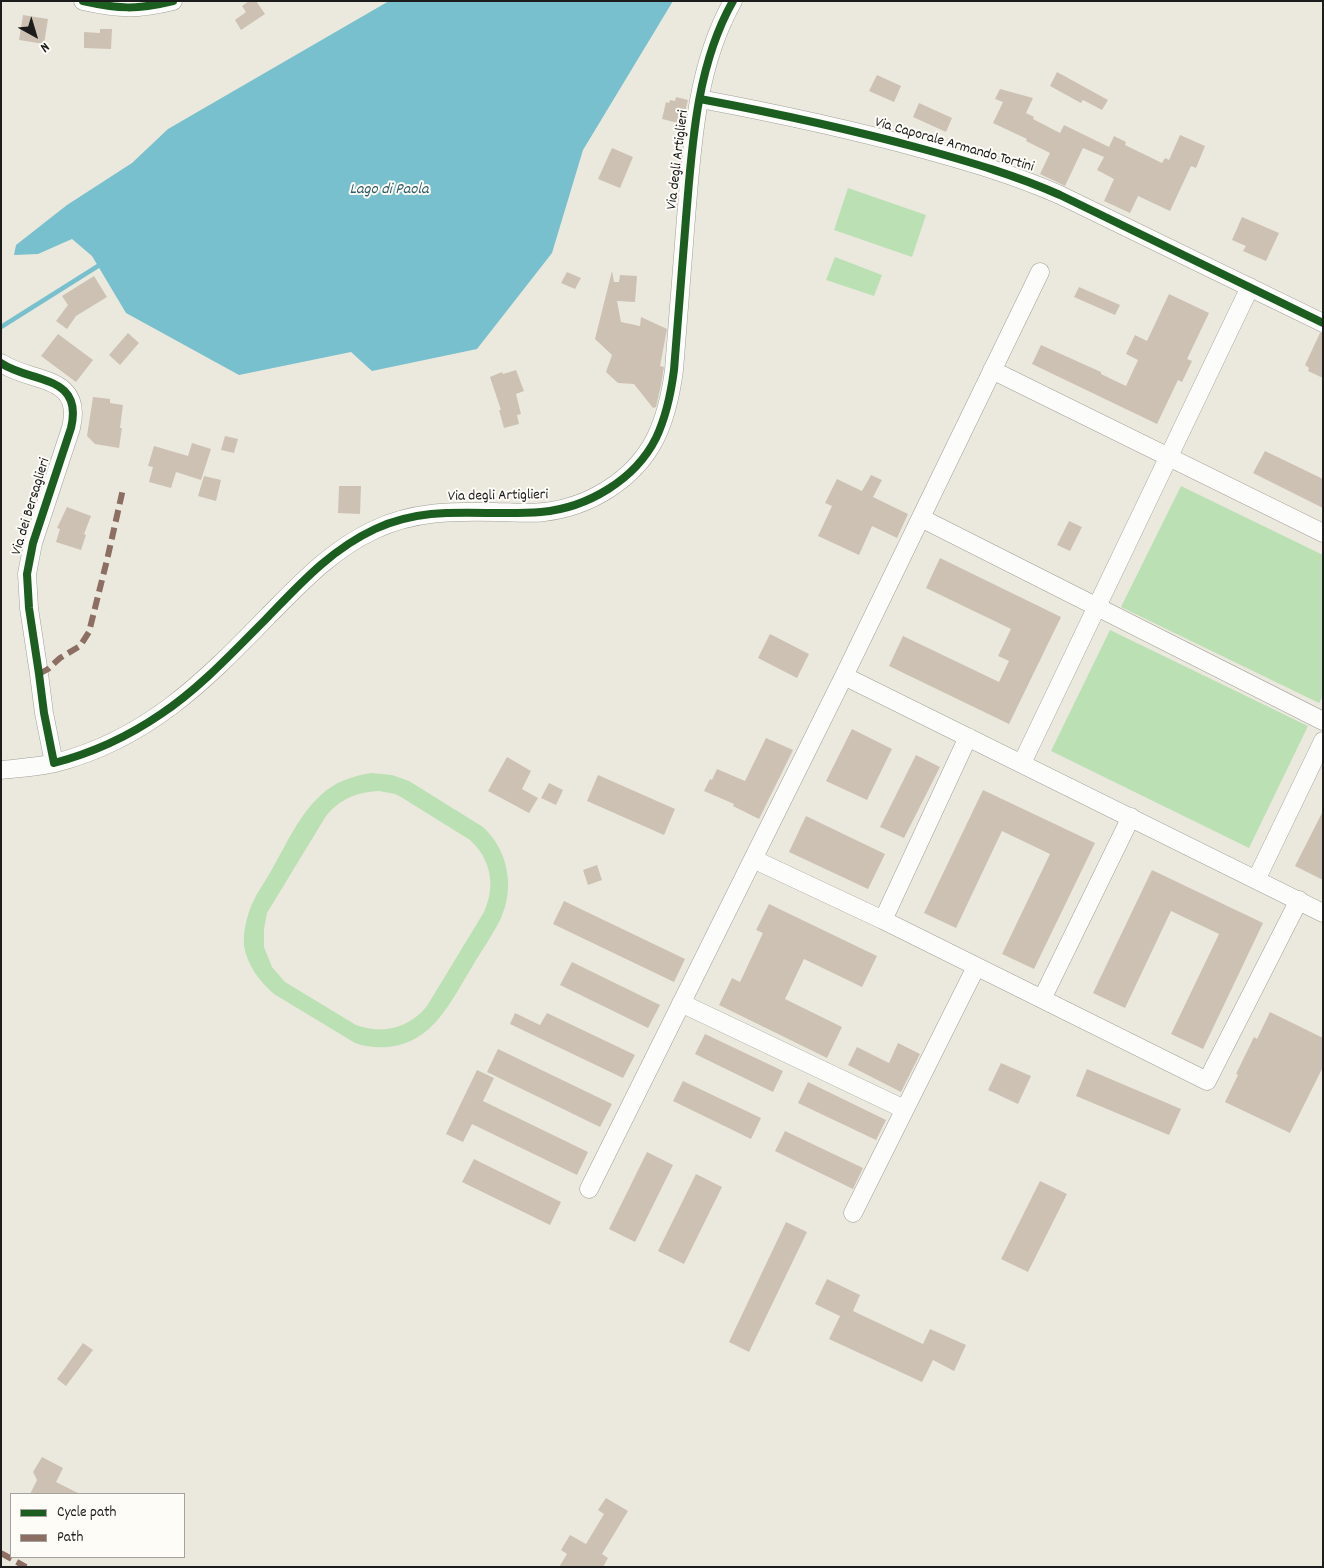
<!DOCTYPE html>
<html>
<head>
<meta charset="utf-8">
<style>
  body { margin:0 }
  #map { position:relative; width:1324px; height:1568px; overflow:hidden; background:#ebe9dd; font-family:Dekko,sans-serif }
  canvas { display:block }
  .frame { position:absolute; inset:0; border:2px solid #1c1c1c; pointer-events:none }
  .legend { position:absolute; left:10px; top:1493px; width:175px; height:65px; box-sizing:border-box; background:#fdfcf7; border:1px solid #a3a29f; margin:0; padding:6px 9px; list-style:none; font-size:15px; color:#1c1c1c }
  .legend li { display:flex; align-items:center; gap:10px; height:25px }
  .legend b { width:25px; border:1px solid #a3a29f }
  .north { position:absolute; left:10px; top:10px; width:50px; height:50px; -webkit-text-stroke:4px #fdfcf7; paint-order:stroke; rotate:141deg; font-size:14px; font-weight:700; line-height:20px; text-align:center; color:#1c1c1c }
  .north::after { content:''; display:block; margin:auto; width:18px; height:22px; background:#1c1c1c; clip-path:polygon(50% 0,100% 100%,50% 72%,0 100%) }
</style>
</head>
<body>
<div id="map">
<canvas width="1324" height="1568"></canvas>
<div class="frame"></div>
<ul class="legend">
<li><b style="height:6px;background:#1b5e20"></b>Cycle path</li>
<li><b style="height:6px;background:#8d6e63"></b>Path</li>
</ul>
<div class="north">N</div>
</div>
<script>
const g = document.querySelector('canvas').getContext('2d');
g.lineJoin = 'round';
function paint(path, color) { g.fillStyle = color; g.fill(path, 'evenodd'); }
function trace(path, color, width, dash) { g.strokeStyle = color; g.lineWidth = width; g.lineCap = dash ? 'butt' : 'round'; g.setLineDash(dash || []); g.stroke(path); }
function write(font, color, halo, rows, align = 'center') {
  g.font = font + ' Dekko,sans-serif'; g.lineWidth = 4; g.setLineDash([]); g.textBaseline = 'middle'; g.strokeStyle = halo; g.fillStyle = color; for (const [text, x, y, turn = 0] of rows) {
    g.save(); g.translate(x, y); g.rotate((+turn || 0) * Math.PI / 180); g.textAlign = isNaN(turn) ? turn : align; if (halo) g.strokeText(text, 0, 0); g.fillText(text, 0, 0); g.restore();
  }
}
paint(new Path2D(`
  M848,188L926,215L912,257L834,230Z
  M835,257L882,275L874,296L826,280Z
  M1181,486L1323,555V696L1319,703L1121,607Z
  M1110,630L1308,726L1249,848L1051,751Z
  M371,773L392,775L409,781L483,827C508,850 515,887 501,918C493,935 481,951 472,967C451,1001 433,1043 388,1047C376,1048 366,1047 355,1043L274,994C260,982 247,965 244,946C243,934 246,920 250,909C255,895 265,882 272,869C286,845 299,815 320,796C334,782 352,776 371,773ZM379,791L395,794L401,797L470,840C491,859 496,886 484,912L427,1006C409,1028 383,1035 356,1025L285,982L272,967L264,947V929L267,913L326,816C340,799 357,792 379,791Z`), '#bbe0b4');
paint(new Path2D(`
  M389,1H673L583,150L552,253L477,349L372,371L351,352L239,375L126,313L92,256L72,239L38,254L14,255L16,245L67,205L132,163L168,129Z`), '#78c0cd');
trace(new Path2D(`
  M1,327L98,266`), '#78c0cd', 4.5);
paint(new Path2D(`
  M249,1H256L265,14L241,30L235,20L246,12L242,6Z
  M23,15L48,19L44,44L19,40Z
  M100,29H112L111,49L84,48V32L100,33Z
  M1057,72L1108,100L1102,110L1083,100L1081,103L1050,86Z
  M877,75L901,86L894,102L869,91Z
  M1000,89L1033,98L1026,113L1034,117L1033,119L1060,133L1064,125L1109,147L1114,136L1126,142L1125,145L1162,163L1165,158L1169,160L1180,135L1205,146L1196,168L1191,166L1170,211L1138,196L1130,213L1104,201L1114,179L1097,170L1104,157L1083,148L1065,186L1040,174L1050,153L1026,141L1027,139L993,123L1003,102L995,99Z
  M676,97L688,100L682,124L662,119L666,102L669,103L670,100L675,101Z
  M919,103L952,118L946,132L913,117Z
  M612,148L633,157L620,188L598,179Z
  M1242,217L1279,233L1266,261L1243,251L1246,246L1232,240Z
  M612,271L614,282H619L620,275L637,276L635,302L617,301L621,322L640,326L641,317L667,329L660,366L664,367L661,385L656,407L653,408L634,384L618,383L606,372L612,355L595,339Z
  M567,272L581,278L575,289L561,283Z
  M94,276L107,297L76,316L67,329L56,321L68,305L62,296Z
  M1079,287L1120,305L1115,315L1074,297Z
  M1169,294L1209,313L1187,359L1192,361L1182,382L1178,380L1157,424L1032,364L1041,345L1101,372V374L1126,386L1138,360L1126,354L1135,335L1147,341Z
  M128,333L139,343L120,365L109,355Z
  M1320,333H1323V378L1308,371L1309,368L1305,365Z
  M58,334L93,360L76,382L41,356Z
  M516,370L524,391L516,394L521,414L517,415L519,424L504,428L499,410H501L490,377L502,372L503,374Z
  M93,397L110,399V403L123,405L120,428H122L119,448L95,444L87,436Z
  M225,436L238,439L234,453L221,450Z
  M192,443L211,449L201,480L176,472L171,488L149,482L153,467L148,466L154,446L188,456Z
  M1265,451L1323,479V508L1253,473Z
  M871,475L882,480L873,497L908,514L897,538L872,526L859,555L818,536L832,506L825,503L837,479L862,491Z
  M204,476L221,480L216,501L198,496Z
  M339,486H361L360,514L338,513Z
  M67,507L91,516L84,534L86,535L81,550L56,542L60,529L57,528Z
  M1069,521L1082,527L1070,551L1057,545Z
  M940,558L1061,617L1009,724L889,666L903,636L999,682L1009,661L998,656L1011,629L926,588Z
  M770,634L809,654L797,678L758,658Z
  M852,729L892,749L867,800L826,781Z
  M766,738L793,750L759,819L733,806L734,804L704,791L710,779L712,780L717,769L745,781Z
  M916,755L940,767L904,838L880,827Z
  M507,757L531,771L522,789L538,798L529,813L488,791Z
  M598,775L675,809L664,835L587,801Z
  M549,783L563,790L556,805L541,798Z
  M983,790L1095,843L1034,969L1002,954L1050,854L1002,831L956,928L924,913Z
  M1323,811V880L1295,866Z
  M806,816L885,854L868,889L789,852Z
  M597,865L602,880L588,885L583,870Z
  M1152,870L1263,923L1203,1049L1171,1034L1219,934L1171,911L1125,1008L1093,993Z
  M564,901L685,959L674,982L553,924Z
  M769,904L877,956L862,987L804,959L785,999L842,1027L827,1058L719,1005L732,978L740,982L763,933L756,930Z
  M572,962L660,1005L648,1028L560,985Z
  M1270,1012L1323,1038V1067L1290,1133L1225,1102L1238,1075L1236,1074L1254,1037L1257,1039Z
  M515,1013L540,1025L547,1013L635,1055L623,1078L510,1024Z
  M705,1034L783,1071L773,1092L695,1054Z
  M898,1043L920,1054L901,1092L848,1065L857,1047L889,1063Z
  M498,1049L612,1104L600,1127L487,1072Z
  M1001,1063L1031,1076L1018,1104L988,1090Z
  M1087,1069L1181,1109L1169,1135L1076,1096Z
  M477,1070L494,1078L483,1101L588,1152L577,1175L472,1124L463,1142L446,1134Z
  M683,1081L761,1118L751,1139L673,1101Z
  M808,1082L886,1120L876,1140L798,1103Z
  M785,1131L863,1168L853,1189L775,1151Z
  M647,1152L673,1165L635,1242L609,1229Z
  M474,1159L561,1202L550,1225L462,1182Z
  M696,1174L722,1187L684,1264L658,1251Z
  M1040,1181L1067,1194L1028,1272L1001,1259Z
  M786,1222L807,1232L749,1352L729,1342Z
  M827,1279L860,1295L853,1311L923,1344L930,1329L966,1345L954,1371L933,1360L922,1382L829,1339L840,1316L815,1304Z
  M83,1343L93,1350L66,1386L57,1379Z
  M42,1457L63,1468L56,1482L80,1494H30L37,1480L33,1472Z
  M606,1498L628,1511L602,1554L608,1558L603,1567H559L567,1554L561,1550L570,1535L586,1544L604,1514L598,1510Z`), '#cdc1b3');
const minor = new Path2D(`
  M83,1C119,9 136,10 173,1
  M700,99C775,113 849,129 923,149C970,162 1015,175 1060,195L1323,323
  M1,363C30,383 84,374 71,428L33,543L27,574L29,608L39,674L44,713L54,763
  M992,370L1323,533
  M921,518L1323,721
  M844,676L1323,913
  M1022,763L1250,287
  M1,770C19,768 38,767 55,763C146,740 204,682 267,617C300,584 331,550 374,530C413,511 455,511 497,512C513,512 528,514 544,512C589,507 634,480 655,439C666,417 671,393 674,370C678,319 682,269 686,218C692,146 696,66 733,1
  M753,859L883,920L1207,1081L1299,900
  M1256,880L1323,741
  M883,920L968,737
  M1042,999L1131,817
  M681,1003L904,1109
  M589,1189L844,676L1040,272
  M853,1213L976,967`);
trace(minor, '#a19f98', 19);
trace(minor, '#fcfcfa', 18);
trace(new Path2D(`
  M39,674L48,669L60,658L80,646L89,632L107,560L123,489
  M1,1553L26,1567`), '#8d6e63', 6, [12, 6]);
trace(new Path2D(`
  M83,1C119,9 136,10 173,1
  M700,99C775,113 849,129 923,149C970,162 1015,175 1060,195L1323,323
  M1,363C30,383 84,374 71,428L33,543L27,574L29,608L39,674L44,713L54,763C92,753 129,736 161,714C199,689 234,651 266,619C299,585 330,550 375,529C431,503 483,517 541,512C587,508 635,480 656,438C666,417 671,393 674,370C678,319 682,269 686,218C692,146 696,66 733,1`), '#1b5e20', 8);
write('15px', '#1c1c1c', '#fdfcf7', [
  ["Via Caporale Armando Tortini",954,146,16],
  ["Via degli Artiglieri",679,160,-83],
  ["Via degli Artiglieri",498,497,-1],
  ["Via dei Bersaglieri",32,507,-73]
]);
write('italic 16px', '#2f5e68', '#fdfcf7', [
  ["Lago di Paola",389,191]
]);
</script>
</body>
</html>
